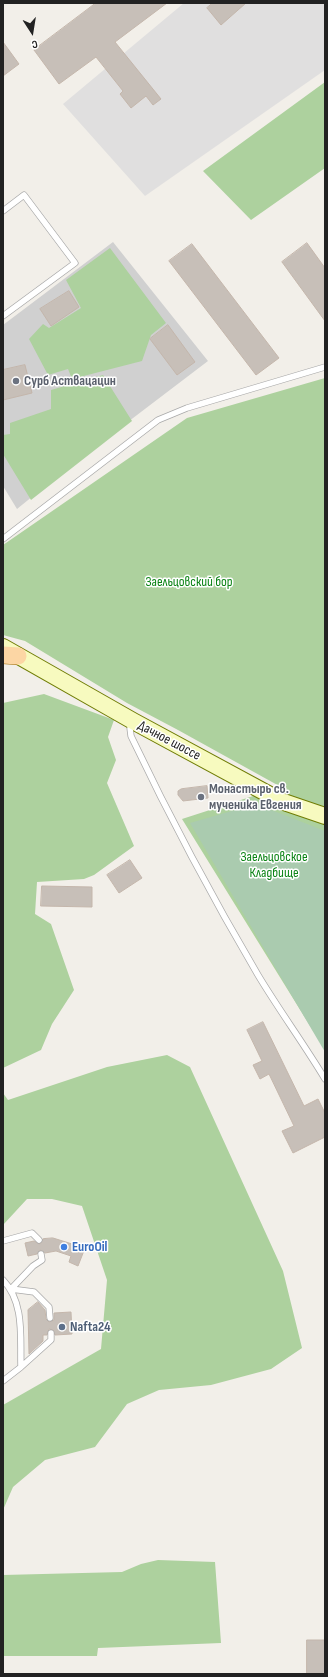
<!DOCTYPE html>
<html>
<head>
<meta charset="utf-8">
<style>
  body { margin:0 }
  #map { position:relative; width:328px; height:1677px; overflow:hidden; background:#f2efe9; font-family:"Sofia Sans Condensed",sans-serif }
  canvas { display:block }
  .frame { position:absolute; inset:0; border:4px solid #222; pointer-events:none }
  .north { position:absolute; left:12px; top:12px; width:40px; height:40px; -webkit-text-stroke:3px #fff; paint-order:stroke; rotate:168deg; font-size:11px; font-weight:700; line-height:16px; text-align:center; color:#222 }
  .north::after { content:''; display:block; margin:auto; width:14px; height:18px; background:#222; clip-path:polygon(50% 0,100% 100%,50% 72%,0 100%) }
</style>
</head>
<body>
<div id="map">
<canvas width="328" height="1677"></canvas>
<div class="frame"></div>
<div class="north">С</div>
</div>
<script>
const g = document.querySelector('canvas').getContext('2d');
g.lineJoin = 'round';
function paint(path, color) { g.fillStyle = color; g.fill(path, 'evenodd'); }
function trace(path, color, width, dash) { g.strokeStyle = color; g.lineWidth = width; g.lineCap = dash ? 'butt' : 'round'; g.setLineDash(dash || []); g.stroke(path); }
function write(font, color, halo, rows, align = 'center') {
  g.font = font + ' "Sofia Sans Condensed",sans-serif'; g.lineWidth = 3; g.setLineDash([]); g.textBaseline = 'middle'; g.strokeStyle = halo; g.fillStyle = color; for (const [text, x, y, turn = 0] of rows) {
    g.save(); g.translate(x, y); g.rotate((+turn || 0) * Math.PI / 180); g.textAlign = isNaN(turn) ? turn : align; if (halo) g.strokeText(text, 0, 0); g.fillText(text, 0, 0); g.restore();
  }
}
paint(new Path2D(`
  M184,3H325V70L145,196L63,104Z`), '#e0dfdf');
paint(new Path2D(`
  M113,242L208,361L70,466L17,509L3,486V325Z`), '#d0d0d0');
paint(new Path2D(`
  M325,82V168L251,220L203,171Z
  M110,248L166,323L151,335L142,361L72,379L68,369L48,375L29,339L43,324L49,328L81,308L66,280Z
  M103,375L132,421L31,500L3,454V435L10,434V423L51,409V390Z
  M325,378V1050L182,819L281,787L178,730L127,703L25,641L3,635V545L187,418Z
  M44,694L114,720L108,737L116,760L107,783L134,846L94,875L84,879L37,882L35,914L51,924L74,990L52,1024L41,1050L3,1068V703Z
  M167,1055L190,1067L283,1271L302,1348L271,1369L211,1385L159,1390L127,1404L95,1447L45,1460L13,1487L3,1510V1405L101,1349L107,1280L82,1206L52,1199H27L3,1225V1093L8,1100L107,1067Z
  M158,1560L215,1562L221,1643L98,1648L97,1656H3V1575L122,1572L141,1564Z`), '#add19e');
paint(new Path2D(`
  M256,804L325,831V1052L190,823Z`), '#aacbaf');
const building = new Path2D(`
  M96,3H167L115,42L161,99L153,105L146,96L131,108L120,94L123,91L96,57L59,84L34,50Z
  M213,3H246L221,25L207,8Z
  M3,42L19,64L3,76Z
  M307,243L325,268V321L282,262Z
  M192,244L279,358L256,375L169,261Z
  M69,291L79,307L51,326L40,309Z
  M168,325L195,362L177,375L150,339Z
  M25,365L32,393L3,400V370Z
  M207,786L208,798L183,801L178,795V791L181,789Z
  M130,860L142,878L119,893L107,875Z
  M42,886L92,887V907L41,906Z
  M263,1022L304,1106L318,1099L325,1113V1137L293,1153L282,1131L294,1126L269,1074L260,1079L253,1065L262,1061L247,1030Z
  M53,1238L85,1248L78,1266L69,1262L71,1256L56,1251L45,1253L40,1250L37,1254L28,1256L25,1243L34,1241L40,1244L43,1239Z
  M38,1302L45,1310L46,1319L49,1322L54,1320V1313L71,1312L72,1334L55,1335L53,1330L49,1329L47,1335H43V1341L29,1354L28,1310Z
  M307,1640H325V1674H307Z`);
paint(building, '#c7bfb8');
trace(building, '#c4b6ab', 1);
const lane = new Path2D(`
  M3,211L24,195L75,263L3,316
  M3,539L158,420L187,408L325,367
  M132,722L130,728L131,736C170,818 212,897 258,975C279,1010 304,1044 325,1079
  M3,1241L32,1233L39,1240
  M3,1280C25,1303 20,1338 21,1367L3,1381
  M11,1289L34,1292L49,1307L50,1318
  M11,1289L33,1266L42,1260L41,1254
  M21,1367L51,1340V1333`);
const secondary = new Path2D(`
  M3,647L133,721L281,801L325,816`);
const primary = new Path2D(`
  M3,655L18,656`);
trace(lane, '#a9a9a9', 7);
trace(secondary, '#707d05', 18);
trace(primary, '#a06b00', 18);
trace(lane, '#fff', 5.5);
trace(secondary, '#f7fabf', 16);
trace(primary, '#fcd6a4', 17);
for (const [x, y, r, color] of [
  [16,381,4,"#6b7280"],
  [201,797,4,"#6b7280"],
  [64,1247,4,"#3f7fe0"],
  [62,1327,4,"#5c6f8a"]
]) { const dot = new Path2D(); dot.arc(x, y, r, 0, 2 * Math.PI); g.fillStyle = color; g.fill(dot); trace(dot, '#fff', 1.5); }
write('bold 14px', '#5b616d', '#fff', [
  ["Сурб Аствацацин",24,381],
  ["Монастырь св.",209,789],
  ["мученика Евгения",209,805]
], 'left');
write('14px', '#0c8416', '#fff', [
  ["Заельцовский бор",189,582],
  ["Заельцовское",274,857],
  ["Кладбище",274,873]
]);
write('14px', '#222', '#fff', [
  ["Дачное шоссе",169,741,28]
]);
write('bold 14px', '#366cbe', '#fff', [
  ["EuroOil",72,1247]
], 'left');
write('bold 14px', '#4e5e75', '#fff', [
  ["Nafta24",70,1327]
], 'left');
</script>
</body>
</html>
